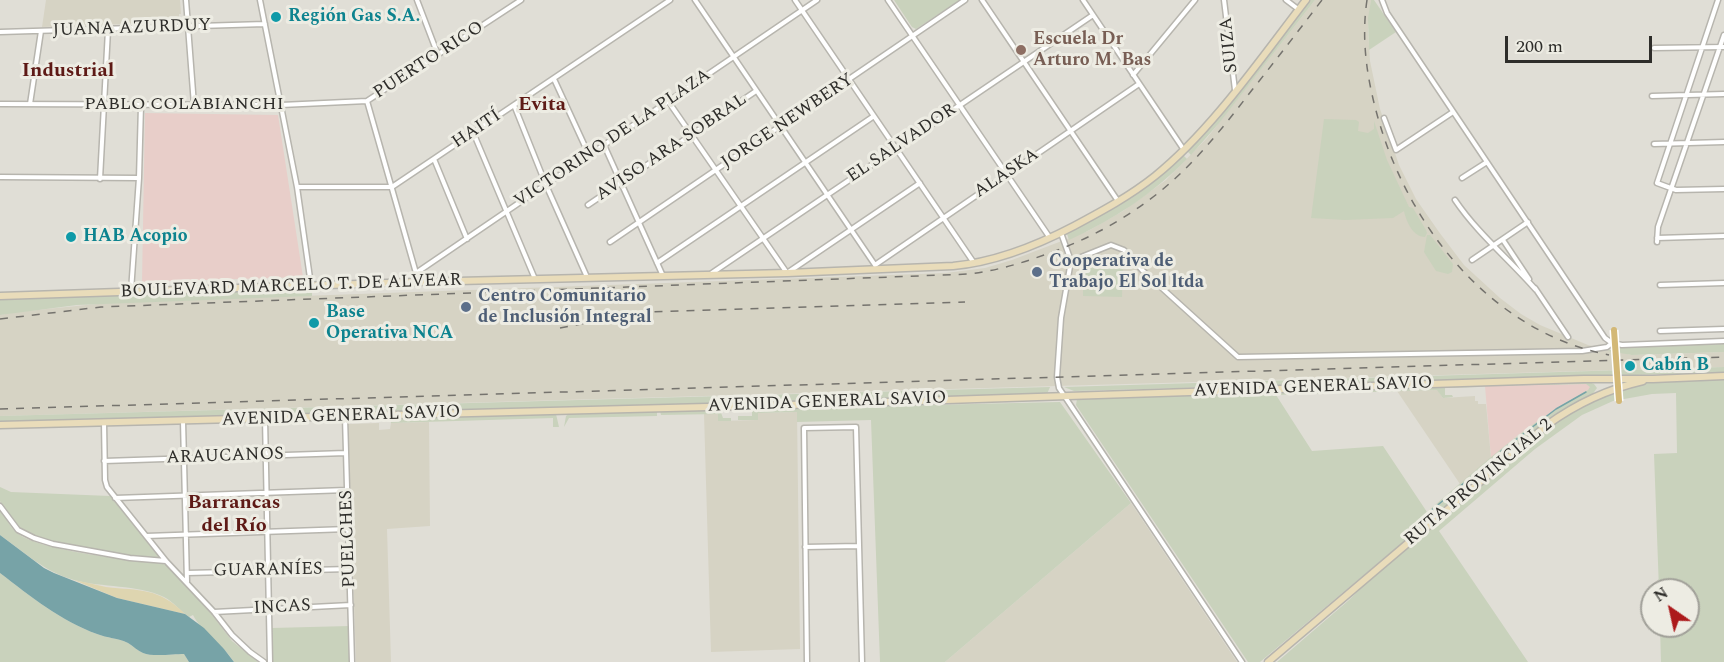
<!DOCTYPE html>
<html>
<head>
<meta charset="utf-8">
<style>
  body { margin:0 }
  #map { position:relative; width:1724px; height:662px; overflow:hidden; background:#e0ded6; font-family:Spectral,serif }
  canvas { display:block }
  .north { position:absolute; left:1640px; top:578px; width:60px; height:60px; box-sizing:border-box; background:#edece3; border:2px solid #a1a099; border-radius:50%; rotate:326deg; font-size:16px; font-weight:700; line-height:24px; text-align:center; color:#2e2d2a }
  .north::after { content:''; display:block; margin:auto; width:21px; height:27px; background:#ac1a1b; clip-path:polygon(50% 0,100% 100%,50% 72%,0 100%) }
  .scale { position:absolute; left:1505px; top:36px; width:147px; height:27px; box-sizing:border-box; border:3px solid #2e2d2a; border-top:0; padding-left:8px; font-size:18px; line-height:21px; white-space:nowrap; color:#2e2d2a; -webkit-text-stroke:4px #edece3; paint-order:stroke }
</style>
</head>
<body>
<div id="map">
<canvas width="1724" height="662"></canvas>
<div class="north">N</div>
<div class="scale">200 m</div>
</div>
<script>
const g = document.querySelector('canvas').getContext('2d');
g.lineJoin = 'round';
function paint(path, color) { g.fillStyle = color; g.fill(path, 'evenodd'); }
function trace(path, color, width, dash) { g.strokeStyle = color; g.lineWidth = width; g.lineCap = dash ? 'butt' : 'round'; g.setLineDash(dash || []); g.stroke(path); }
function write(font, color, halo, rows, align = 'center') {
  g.font = font + ' Spectral,serif'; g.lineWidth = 6; g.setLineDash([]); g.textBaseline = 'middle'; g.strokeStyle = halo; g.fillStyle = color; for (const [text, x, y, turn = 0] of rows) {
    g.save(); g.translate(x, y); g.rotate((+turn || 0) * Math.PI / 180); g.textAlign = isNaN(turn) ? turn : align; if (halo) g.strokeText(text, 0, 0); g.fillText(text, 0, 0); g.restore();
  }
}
paint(new Path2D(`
  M145,113L278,115L303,277L142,282Z
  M1586,384L1590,386V389L1561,405L1518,435L1491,458L1485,386Z`), '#e8cec9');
paint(new Path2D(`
  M46,0H180L181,14H179V22L42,27Z
  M1315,0H1371L1368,30L1370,61L1380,109L1399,165L1416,199L1439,232L1464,265L1500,298L1521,314L1540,325L1588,345L1632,355L1724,352V367L0,416V315L17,312L106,303L946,273L985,268L1012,260L1088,231L1123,211L1166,180L1207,138Z
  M1438,390L1443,398L1475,396V401H1478V404H1486L1491,458L1460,484L1397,391Z
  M797,412L800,649L711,652L704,414H718L719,421L757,420L758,413Z
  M429,422L430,526L387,529L391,662H356L348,424L379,423V430L390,429L391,423Z
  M1131,503L1237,662H945Z`), '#d6d3c4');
paint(new Path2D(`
  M894,0H960L916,29L912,27Z
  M1310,0H1315L1220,122L1191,155L1187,151L1231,101Z
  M1371,0H1374L1396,32L1369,50L1368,18Z
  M1324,119L1356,120L1359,122L1358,131L1368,133L1374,129V121L1387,160L1409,207L1413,208L1426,230L1427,233L1425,237C1413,237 1406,221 1404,211L1393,218L1345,220L1311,218Z
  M1183,155L1187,159C1153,194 1113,220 1069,240L1067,234L1070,232L1138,193Z
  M1427,235H1430L1453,264L1452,272L1448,274L1436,271L1424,252Z
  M1083,265H1123L1122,297L1083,296Z
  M312,288V296L77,305L0,315V299Z
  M1724,344V352L1632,355L1608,351L1616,347Z
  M1724,367V372L1703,373L1074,391L1064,387Z
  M1724,378V662H1661L1660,626H1688V590H1659L1654,454L1677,453L1676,393L1652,394L1613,401L1582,415L1535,449L1439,531L1528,662H1277L1349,600L1375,574L1542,432C1574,409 1610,388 1650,382C1674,378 1700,379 1724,378Z
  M1589,382L1594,384L1597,388L1592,395L1545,423L1260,662H1248L1076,405L1077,399L1477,385V387L1445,388V395H1452L1453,397L1443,398L1437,390L1276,395L1312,451L1383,446L1427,512C1478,468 1528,422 1588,390L1590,387L1586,384L1485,386V385Z
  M1050,387L1047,394L0,422V416Z
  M1060,402L1131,503L945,662H880L871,420L797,422V412L758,413V420H738V416H752V409Z
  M720,410L723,418H731V421H718V414L661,415L660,411Z
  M657,411V416L569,418L564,427L566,416L570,413Z
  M556,414L559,427H553V418L391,423L390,418Z
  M0,487L11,492L110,496L160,558C133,558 45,544 23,530C17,526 2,507 0,501C0,497 0,491 0,487Z
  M0,509C6,517 9,526 16,532C34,550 133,561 161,563L168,566L209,611L232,641L258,662H234C223,644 202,633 193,615L189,617C180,611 174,602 164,597C136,584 103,588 74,580C45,572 24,552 0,535Z
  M0,573C30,596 61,621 97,634C107,638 118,638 128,643C133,646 138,651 143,653C152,657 174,654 184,654L189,662H0Z
  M349,626L350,662H273L272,628Z`), '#c9d2bc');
paint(new Path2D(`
  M74,580C85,582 96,585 106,587C140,591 158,587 185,614L117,598Z`), '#ded5b0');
paint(new Path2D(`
  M0,535L44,568L54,573L117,598L185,614L204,628L224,649L234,662H189L184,654C174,654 152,657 143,653C138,651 133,646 128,643C118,638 107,638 97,634C61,621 30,596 0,573Z`), '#77a3a7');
trace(new Path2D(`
  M1501,451L1556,409L1586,392
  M1427,514L1495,457`), '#77a3a7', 1.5);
const minor = new Path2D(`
  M186,0L194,105
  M260,0L297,187L311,285
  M417,0L438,55
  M695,0L875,265
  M795,0L974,263
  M888,0L1050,238
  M982,0L1118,201
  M1083,0L1184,150
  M1224,0L1235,90
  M1286,0L1298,9
  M1382,0L1387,13L1605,338L1612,343L1622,345L1724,341
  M1718,0L1657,183L1676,190L1724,189
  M0,32L265,24
  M1654,48L1724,47
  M1133,75L1195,0
  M554,79L589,155
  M1652,96L1724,94
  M367,101L416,273
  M668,101L787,273L920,183
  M0,104L281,105L367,101L521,0
  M30,104L41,31
  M514,105L546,185L587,277
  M1384,118L1396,150L1453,112
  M473,132L535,279
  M1654,144L1724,142
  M604,145L663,276
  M434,159L467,239
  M0,177L139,178
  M1462,178L1487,162
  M100,179L108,30
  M297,187H392L670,0
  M1455,200C1478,234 1509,259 1536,290
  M588,205L756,91
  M1061,233L1071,261L1061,318L1057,377L1059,388L1242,662
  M1657,238L1724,236
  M1503,240L1529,279
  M610,242L965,0
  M1657,242L1658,227L1724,35
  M1472,260L1528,222
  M1071,261L1111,245L1124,250L1142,270L1238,357L1582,351L1607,347L1612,343
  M657,263L874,116
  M875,265L1139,84
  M712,273L1093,15
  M417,282L416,273L817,0
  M1660,285L1724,283
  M1535,288L1568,337
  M131,291L139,178L141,105
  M1660,331L1724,329
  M345,417L352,662
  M265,418L270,662
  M183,421L187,582
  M104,422L105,480L107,487L166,561L214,612L232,635L250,652L264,662
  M104,461L346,453
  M115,498L347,490
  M0,506L18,530L34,538L53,544L130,558L166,561
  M146,536L348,529
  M805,547L859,546
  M187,573L350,569
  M214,612L351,605
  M807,662L804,428L856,427L862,662`);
const secondary = new Path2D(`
  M0,296L417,282L787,273L953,266C996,262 1036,246 1074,226C1102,211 1130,196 1155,176C1211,131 1262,57 1306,0
  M1653,379L1724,376
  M0,425L825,404L1584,379H1654
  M1268,662L1547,425C1576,404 1608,389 1643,381`);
trace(minor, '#b7b5ae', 7);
trace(secondary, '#b7b5ae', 9);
trace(minor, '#fff', 4);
trace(secondary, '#e9dcba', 6);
trace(new Path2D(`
  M1367,0C1361,40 1367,79 1378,118C1409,228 1492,332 1609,355
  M0,319L101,307L969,274C995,271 1019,264 1044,255C1082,242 1117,224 1149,200C1190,170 1221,130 1252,90C1276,60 1299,30 1322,0
  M560,328L644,312L965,302
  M0,409L1724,357`), '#75736e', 1.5, [8, 8]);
const primaryBridge = new Path2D(`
  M1614,330L1619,401`);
trace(primaryBridge, '#fff', 9, []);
trace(primaryBridge, '#d3b876', 6);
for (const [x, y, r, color] of [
  [276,17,6,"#0f9aa8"],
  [1021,50,6,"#8d6e63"],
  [71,237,6,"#0f9aa8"],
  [1037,272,6,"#5c6f8a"],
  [466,307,6,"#5c6f8a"],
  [314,323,6,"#0f9aa8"],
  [1630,366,6,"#0f9aa8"]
]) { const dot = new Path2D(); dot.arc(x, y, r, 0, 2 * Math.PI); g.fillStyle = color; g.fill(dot); trace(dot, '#edece3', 2); }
write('bold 18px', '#0d838f', '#edece3', [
  ["Región Gas S.A.",288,17],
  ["HAB Acopio",83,237],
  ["Base",326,313],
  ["Operativa NCA",326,334],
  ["Cabín B",1642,366]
], 'left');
write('18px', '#2e2d2a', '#edece3', [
  ["JUANA AZURDUY",132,29,-2],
  ["SUIZA",1230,45,-96],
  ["PUERTO RICO",429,61,-33],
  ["PABLO COLABIANCHI",184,105],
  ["JORGE NEWBERY",788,122,-34],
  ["HAITÍ",477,130,-34],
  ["VICTORINO DE LA PLAZA",613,139,-34],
  ["EL SALVADOR",902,144,-34],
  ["AVISO ARA SOBRAL",672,148,-34],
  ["ALASKA",1007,174,-34],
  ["BOULEVARD MARCELO T. DE ALVEAR",291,287,-2],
  ["AVENIDA GENERAL SAVIO",1313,388,-2],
  ["AVENIDA GENERAL SAVIO",827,403,-2],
  ["AVENIDA GENERAL SAVIO",341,417,-2],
  ["ARAUCANOS",225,457,-2],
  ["RUTA PROVINCIAL 2",1479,483,-40],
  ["PUELCHES",349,539,-92],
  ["GUARANÍES",268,571,-1],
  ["INCAS",282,608,-3]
]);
write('bold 18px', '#785e54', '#edece3', [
  ["Escuela Dr",1033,40],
  ["Arturo M. Bas",1033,61]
], 'left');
write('bold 18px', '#4e5e75', '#edece3', [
  ["Cooperativa de",1049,262],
  ["Trabajo El Sol ltda",1049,283],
  ["Centro Comunitario",478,297],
  ["de Inclusión Integral",478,318]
], 'left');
write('bold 20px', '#5e1a16', '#edece3', [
  ["Industrial",68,72],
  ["Evita",542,106],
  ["Barrancas",234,504],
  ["del Río",234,527]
]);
</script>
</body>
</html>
